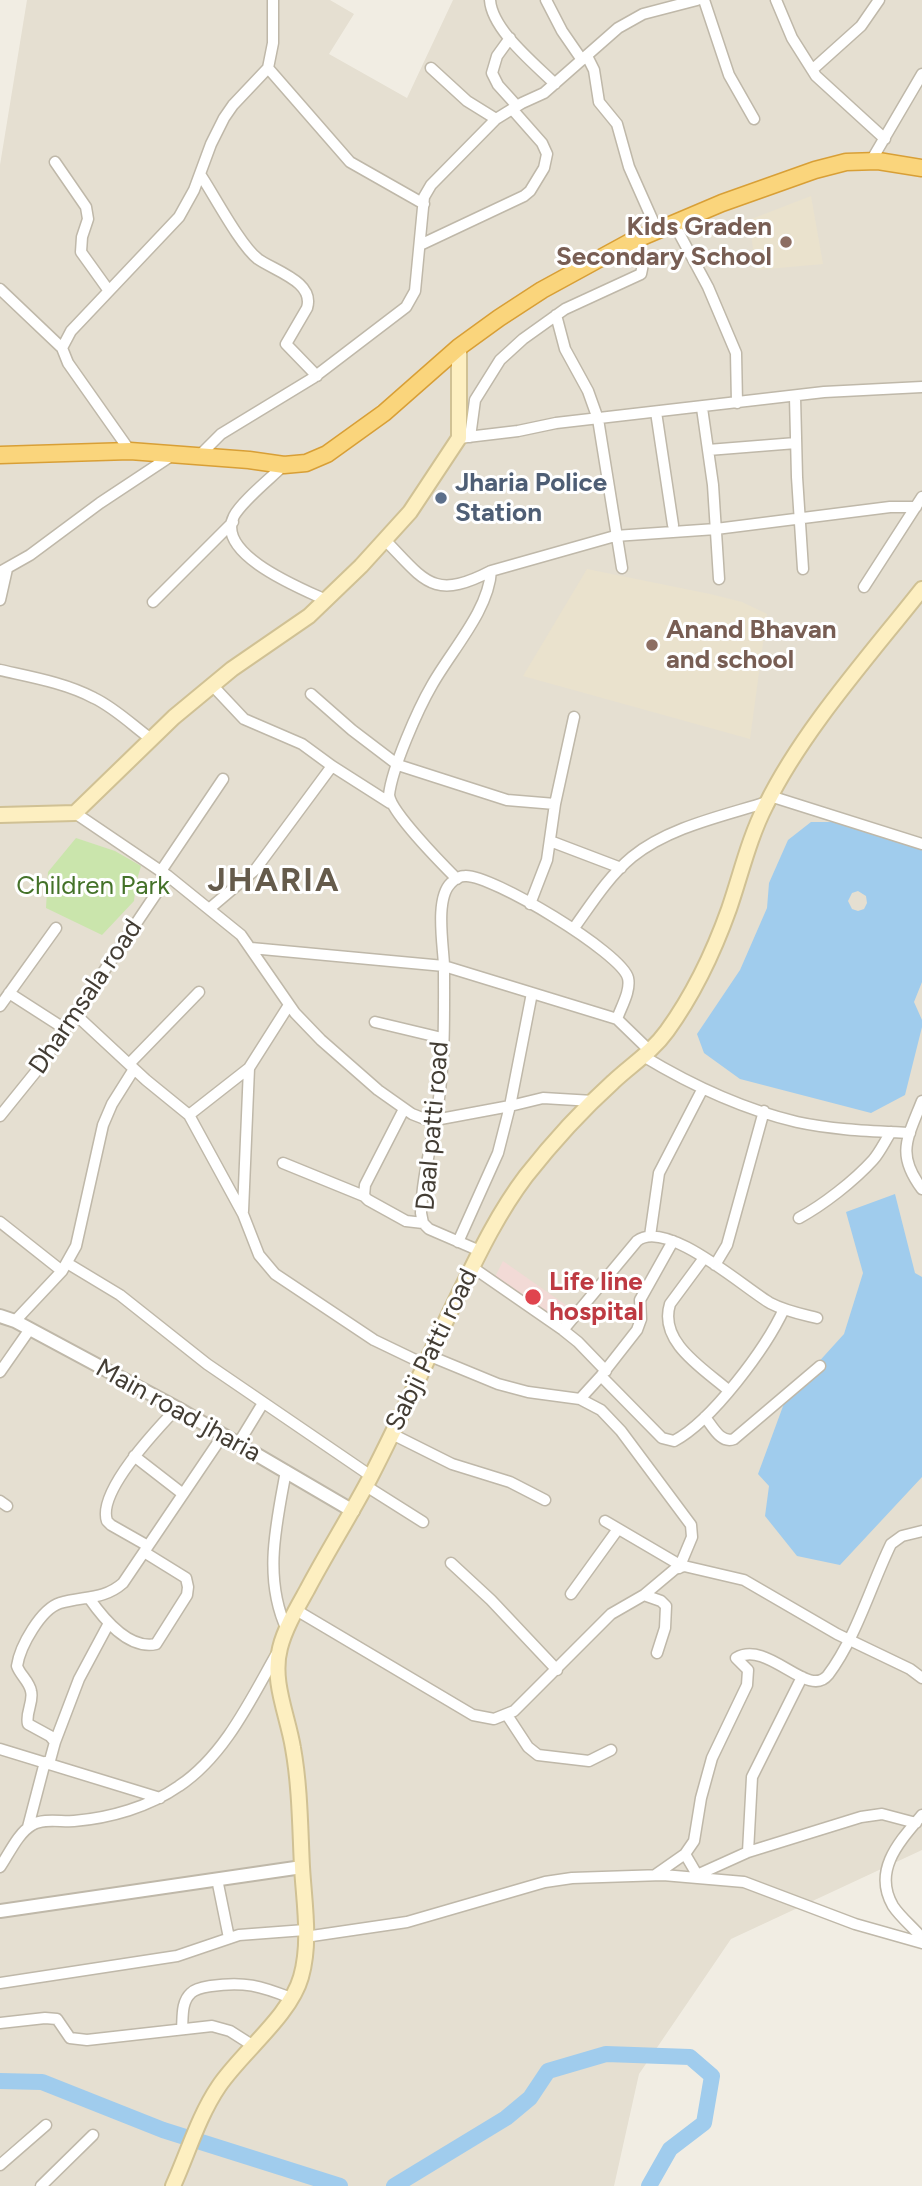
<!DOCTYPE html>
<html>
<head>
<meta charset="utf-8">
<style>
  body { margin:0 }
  canvas { display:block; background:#f1ede3 }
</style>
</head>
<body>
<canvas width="922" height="2186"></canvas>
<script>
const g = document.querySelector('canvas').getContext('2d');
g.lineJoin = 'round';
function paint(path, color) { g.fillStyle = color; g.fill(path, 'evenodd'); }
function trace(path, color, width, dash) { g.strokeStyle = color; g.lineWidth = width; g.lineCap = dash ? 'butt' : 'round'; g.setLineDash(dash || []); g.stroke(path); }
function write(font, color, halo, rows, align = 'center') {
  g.font = font + ' Figtree,sans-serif'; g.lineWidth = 6; g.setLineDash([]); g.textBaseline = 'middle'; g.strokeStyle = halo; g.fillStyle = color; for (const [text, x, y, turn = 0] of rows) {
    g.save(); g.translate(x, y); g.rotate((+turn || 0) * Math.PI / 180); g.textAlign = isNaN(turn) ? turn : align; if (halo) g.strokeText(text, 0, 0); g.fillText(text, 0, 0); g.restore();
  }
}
paint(new Path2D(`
  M27,0H330L354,14L329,54L407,98L453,0H922V1850L731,1939L639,2074L614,2186H0V165Z`), '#e5dfd1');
paint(new Path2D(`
  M811,196L823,264L756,270L749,220Z
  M587,569L710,594L742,602L767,614L750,739L523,676Z`), '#eae2cd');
paint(new Path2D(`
  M503,1261L573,1310L561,1331L491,1285Z`), '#f2dad6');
paint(new Path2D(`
  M76,838L115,851L141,866L136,883L134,901L102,935L46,908L48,872Z`), '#cae5ac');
paint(new Path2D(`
  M811,822H848L922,839V982L914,1002L922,1020V1027L905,1095L871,1113L740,1079L704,1053L697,1034L740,970L767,908L769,883L788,840ZM858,891L866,896L867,903L864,909L858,911L852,909L848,901L852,893Z
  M895,1194L915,1273L922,1277V1477L840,1565L797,1556L765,1516L769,1486L758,1474L786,1398L844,1334L863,1273L846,1212Z`), '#a0cced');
trace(new Path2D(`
  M0,2081L42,2082L163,2130L340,2186
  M394,2186L506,2118L530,2098L548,2071L606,2054L690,2057L712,2076L704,2123L670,2149L649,2186`), '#a0cced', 16);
const minor = new Path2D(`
  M490,0C492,30 535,64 555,84
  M546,0L562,31L582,60
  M704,0L729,75L754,119
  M776,0L792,38L816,76L885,139
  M510,38L497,56L492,73L498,85L517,106
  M587,56L594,70L599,102L617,124L629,167L657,230
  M268,68L350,162L424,204
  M431,68L467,101L496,119
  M812,70L861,26L879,0
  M871,161L922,74
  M55,162L86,207L88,219L82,237L81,252L109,291
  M200,174C214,195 240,245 258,259C275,271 315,282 307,308L286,344L317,376
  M673,222L708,287L736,353L737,403
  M420,245L524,196L530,191L544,168L547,154L542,143L512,109
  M0,289L62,348
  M556,315L565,349L588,391L598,419L622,568
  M795,397L797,477L803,569
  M702,408L713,485L719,579
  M656,412L673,525
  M470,437L475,400L500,360L523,339L565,309L641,274L643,264L630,242
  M459,438L518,431L556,423L824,392L922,387
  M708,450L796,443
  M130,451L68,363L62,348L71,331L179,217L194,190L211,144L224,118L233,105L268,68L273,43V0
  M199,456L221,434L313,378L406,307L415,291L424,197L431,185L496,119L522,103L544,93L618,28L643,14L697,0
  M284,465C271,478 242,501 234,516C214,554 302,589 326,600
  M385,540C425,581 433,601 491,571
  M0,572L30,555L100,503L174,454
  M864,587L922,497
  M0,600L7,569
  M153,602L233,522
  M0,670C31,677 66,683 94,698C115,708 132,725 151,739
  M212,685L244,719L302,744L332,766L390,803
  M311,694L352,730L398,765L507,800L555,804
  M770,796L922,844
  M75,813L168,876L241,935L295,1013L321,1040L378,1090L412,1114L435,1123
  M550,841L621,868
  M161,871L223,779
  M457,879C442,864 391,812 389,795C392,768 418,709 432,685C451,651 489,610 491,571L615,536L716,529L890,507H916
  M530,904L547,860L555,804L574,717
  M209,909L255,870L332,766
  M574,928C592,903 608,877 632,857C669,827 723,816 767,802
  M251,948L444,966L617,1019L650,1051
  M9,993L65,1029
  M0,1006L56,928
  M75,1014L146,1080L189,1115L243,1214L259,1255L275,1274L374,1340L426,1365
  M375,1022L442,1038
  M643,1056C691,1085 742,1109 797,1122C834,1130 872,1131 910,1133
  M129,1064L199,992
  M922,1101C907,1139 896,1154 922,1189
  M404,1109L365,1185L364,1196L368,1200L406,1221L423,1223
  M189,1115L249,1068L289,1005
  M0,1116L38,1069L168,876
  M435,1120L510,1106L543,1098L593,1101
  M283,1163L364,1196
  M243,1211L249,1068
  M799,1218C823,1205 854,1181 873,1160C880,1152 885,1141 891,1132
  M0,1222L62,1271
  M650,1236L659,1173L702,1090
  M458,1242L498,1153L510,1106L532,993
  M480,1251L429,1229L423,1223L421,1213C422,1174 434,1136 439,1098C445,1055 444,1009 444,965C443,944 435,898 451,883C454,880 460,876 465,876C491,874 622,953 628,978C631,991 621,1007 617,1019
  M704,1258L670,1304C658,1342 704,1369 728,1390
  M67,1263L120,1295L207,1364L371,1476
  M715,1265L727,1245L764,1111
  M472,1267L563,1330L578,1342L606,1371
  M15,1321L62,1271L76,1246L103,1125L112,1104L134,1069
  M563,1330L637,1241C666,1218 743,1287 770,1303C785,1311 801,1314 817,1318
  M430,1356L498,1384L528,1392L580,1399L601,1410L621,1431L691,1525L692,1537L679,1568
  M0,1372L30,1329
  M601,1376L662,1438L674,1441C712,1421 766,1348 784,1309
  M580,1399L601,1376L637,1330L641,1319L640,1300L673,1241
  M705,1417C713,1427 721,1444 734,1439L820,1366
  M392,1434L452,1464L510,1482L545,1500
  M238,1444L263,1403
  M134,1456L183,1494
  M286,1471C276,1525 263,1579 287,1630
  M366,1486L423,1522
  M0,1501L7,1506
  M605,1521L680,1565
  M148,1546L111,1525L107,1521C97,1492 157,1429 177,1408
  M451,1563L491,1600L557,1670
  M571,1594L618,1529
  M644,1595L661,1601L666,1606L665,1628L657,1653
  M89,1598C103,1618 128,1650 156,1644L187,1595L188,1587L186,1578L144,1552
  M296,1610L473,1715L494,1719L514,1711L611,1614L644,1595L675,1569L684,1566L744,1580L837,1634L910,1669L922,1678
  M507,1715L528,1747L538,1755L589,1761L611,1750
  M55,1742L79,1679L109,1623
  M0,1749L160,1798
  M49,1764L55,1742L50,1736L28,1724C25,1713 34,1702 31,1691C29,1681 20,1675 17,1666C20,1646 41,1609 60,1603C83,1596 104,1600 123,1583L223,1435
  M922,1815C900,1841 872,1870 893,1906C901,1918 913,1927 922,1938
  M28,1827L45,1762
  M748,1852L752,1777L802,1677
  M685,1854L699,1878
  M0,1867C9,1854 18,1833 32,1825C43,1818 61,1822 74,1821C110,1818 149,1807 179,1786C224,1756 250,1701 276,1655
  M655,1875L685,1854L694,1841L701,1798L712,1758L747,1685L748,1670L736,1658C768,1639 808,1700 828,1675C856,1638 871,1585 891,1544L902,1536L922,1531
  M697,1875L748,1852L861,1817L882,1814L916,1823
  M217,1879L229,1938
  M305,1937L407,1922L545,1882L572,1878L663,1875L744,1882L855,1924L922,1943
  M0,1983L177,1956L239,1935L305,1930
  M0,2023L45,2018L57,2019L70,2038L87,2040L212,2026L230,2031L252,2045
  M182,2029C183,2017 181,2002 191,1993C196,1988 205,1987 211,1986C244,1981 261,1986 291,1998
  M0,2165L46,2125
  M41,2186L93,2135`);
const tertiary = new Path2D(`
  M0,1316L15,1321L177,1408L353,1511
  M0,1911L302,1867`);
const secondary = new Path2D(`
  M0,815L75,813L174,717L232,669L309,616L361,566L410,512L459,438V347
  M173,2186C188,2153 198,2117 219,2086C242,2052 290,2016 301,1977C311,1942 304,1902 302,1867C300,1827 300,1787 293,1748C288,1716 271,1681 280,1648C285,1628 297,1608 307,1590C327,1552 350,1516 370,1478C401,1418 428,1357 458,1296C478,1255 498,1213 526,1176C552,1143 582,1110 613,1082C631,1065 652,1052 667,1031C693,995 714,951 729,909C741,874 749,838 766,805C802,731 870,655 922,589`);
const trunk = new Path2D(`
  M0,455L130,451L249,460L284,465L306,463L327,454L384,413L459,347L499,318L542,290L630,242L722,203L815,170L846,162L878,161L922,168`);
trace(minor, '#bfb8a9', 13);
trace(tertiary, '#bfb8a9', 16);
trace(secondary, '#d0c194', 18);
trace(trunk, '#d89f36', 19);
trace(minor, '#fff', 10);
trace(tertiary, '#fff', 12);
trace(secondary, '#fdefc1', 14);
trace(trunk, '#fad57c', 16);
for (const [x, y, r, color] of [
  [786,242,7,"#8d6e63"],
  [441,498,7,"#5c6f8a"],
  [652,645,7,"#8d6e63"],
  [533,1297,9,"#e0444e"]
]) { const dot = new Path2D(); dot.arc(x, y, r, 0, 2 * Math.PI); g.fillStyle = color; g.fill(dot); trace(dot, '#fff', 2.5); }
write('bold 26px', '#785e54', '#fff', [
  ["Kids Graden",772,227],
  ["Secondary School",772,257],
  ["Anand Bhavan",666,630,"left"],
  ["and school",666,660,"left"]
], 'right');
write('bold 26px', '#4e5e75', '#fff', [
  ["Jharia Police",455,483],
  ["Station",455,513]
], 'left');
write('26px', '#447229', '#fff', [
  ["Children Park",93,886]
]);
write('26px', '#433d34', '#fff', [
  ["Dharmsala road",86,997,-56],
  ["Daal patti road",433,1126,-85],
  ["Sabji Patti road",432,1350,-64],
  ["Main road jharia",178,1411,29]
]);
write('bold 26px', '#be3a42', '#fff', [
  ["Life line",549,1282],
  ["hospital",549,1312]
], 'left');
g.letterSpacing = '2px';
write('bold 33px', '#655b4b', '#fff', [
  ["JHARIA",274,881]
]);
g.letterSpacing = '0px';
</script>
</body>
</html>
